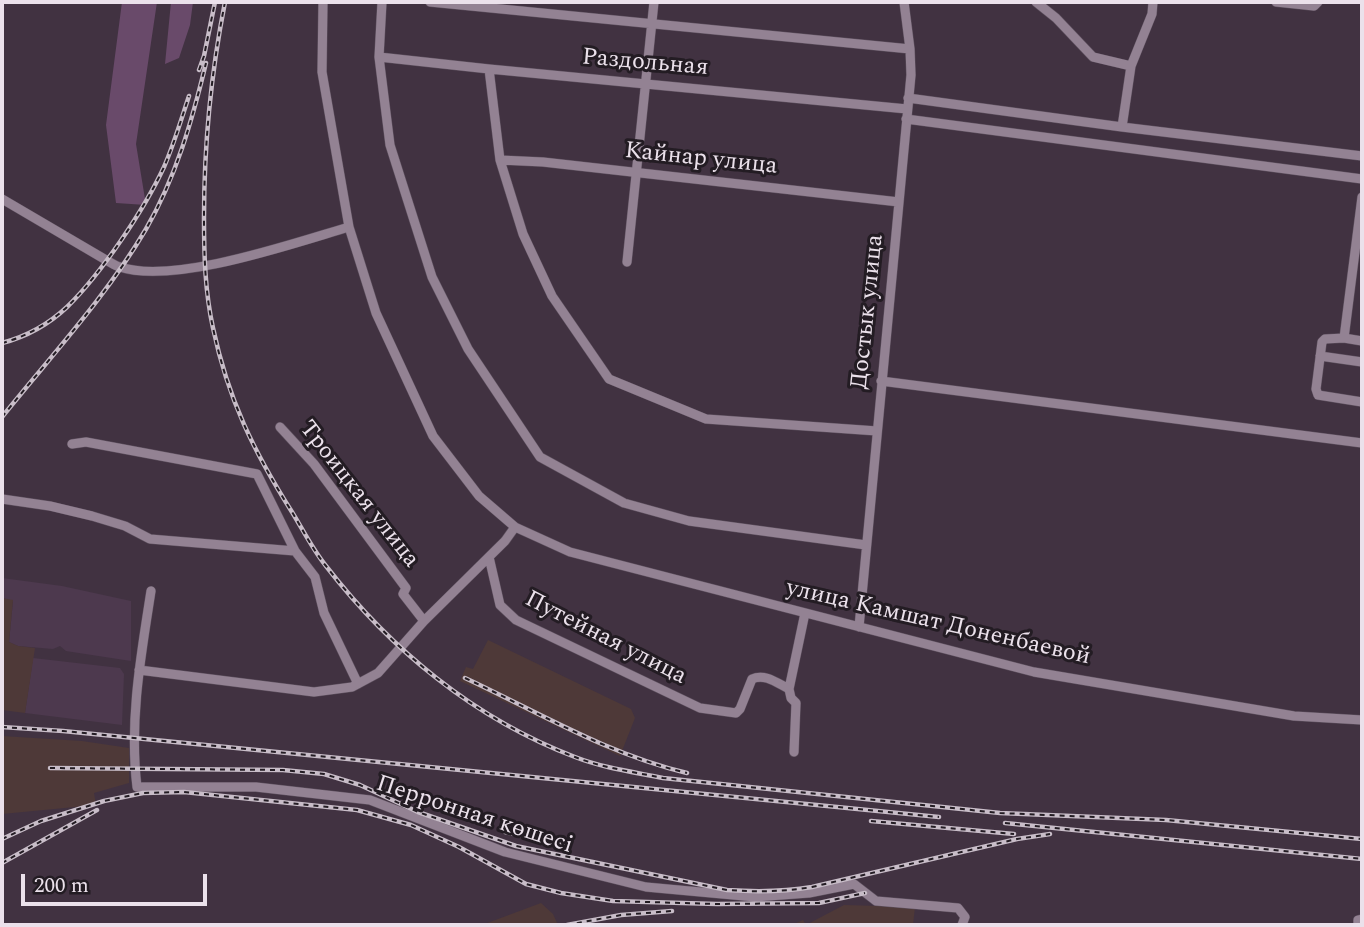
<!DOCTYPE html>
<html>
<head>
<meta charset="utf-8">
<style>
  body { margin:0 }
  #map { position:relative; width:1364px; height:927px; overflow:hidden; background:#413241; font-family:Spectral,serif }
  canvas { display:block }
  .frame { position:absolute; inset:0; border:4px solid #ebe1eb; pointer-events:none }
  .scale { position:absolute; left:21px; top:874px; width:186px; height:32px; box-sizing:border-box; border:4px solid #ebe1eb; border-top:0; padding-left:9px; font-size:21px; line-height:24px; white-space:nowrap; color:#ebe1eb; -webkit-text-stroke:5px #231c23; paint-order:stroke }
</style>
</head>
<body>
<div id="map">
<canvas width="1364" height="927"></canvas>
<div class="frame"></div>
<div class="scale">200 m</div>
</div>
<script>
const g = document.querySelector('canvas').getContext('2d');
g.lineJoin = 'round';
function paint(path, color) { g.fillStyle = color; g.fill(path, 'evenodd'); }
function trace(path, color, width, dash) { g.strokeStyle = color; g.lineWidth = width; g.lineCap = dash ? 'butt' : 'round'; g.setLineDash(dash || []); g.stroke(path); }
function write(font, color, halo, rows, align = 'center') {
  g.font = font + ' Spectral,serif'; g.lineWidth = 6; g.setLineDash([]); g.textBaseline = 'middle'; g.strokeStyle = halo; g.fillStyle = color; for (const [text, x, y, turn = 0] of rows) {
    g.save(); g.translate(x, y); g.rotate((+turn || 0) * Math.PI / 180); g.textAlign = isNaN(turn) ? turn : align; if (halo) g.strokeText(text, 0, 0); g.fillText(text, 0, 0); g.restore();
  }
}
paint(new Path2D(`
  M2,578L62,586L131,601V661L66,651L60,646L53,649L18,646L9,642L13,601L2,598Z
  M33,658L120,668L124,674L122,725L25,713Z`), '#4d394e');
paint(new Path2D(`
  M2,598L13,600L9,642L18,646L35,648L25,713L2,710Z
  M488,640L631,709L635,718L620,756L460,681L466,667L473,669Z
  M2,736L82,741L129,748V783L94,793L96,805L2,814Z
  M541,903L553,914L558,925H482Z
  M844,905L915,907L913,925H792L803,920L806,925Z`), '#4e3938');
paint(new Path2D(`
  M122,2H157L136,144L146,205L116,203L106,125Z
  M171,2H193L190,25L179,58L165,64Z`), '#694a6a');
const minor = new Path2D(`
  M323,2L322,72L349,227L376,313L433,436L479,496L515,527L570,552L1034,672L1294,716L1362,720
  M382,2L379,57L390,145L432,277L468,349L540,457L624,503L689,521L866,545
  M430,2L910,49
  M1036,2L1056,18L1093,57L1131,66
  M1276,2L1314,6L1318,2
  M379,57L489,69L907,109
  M489,69L500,160L523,234L552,296L609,379L706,419L877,431
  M908,98L1122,127L1362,156
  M906,119L1362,179
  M1122,127L1131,66L1152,14L1153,2
  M500,160L543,162L899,202
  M2,199L106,260C110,262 115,266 120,267C174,285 294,243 349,227
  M627,262L654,2
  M1344,338L1362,197
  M1362,341L1344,338L1325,339L1322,342L1316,389L1318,395L1362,402
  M1320,356L1362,362
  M881,381L1362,443
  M280,427L314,464L406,588L403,594L424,621
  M72,444L86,442L257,474L295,551L315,577L324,613L358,684
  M2,499L50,506L92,516L125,526L150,539L295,551
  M489,557L500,605L516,620L700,708L736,713L740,709L752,679C765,673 777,683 789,689
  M151,591C141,655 129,721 137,787H256L370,800L505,852L646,887L755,897L809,893L854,884L876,901L958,908L965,917L962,925
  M859,627L911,75L910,49L904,2
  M139,670L314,692L352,687L378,673L424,621L505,541L515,527
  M794,752L796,703L791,698L789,689L805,613
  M1358,925V920L1362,919`);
trace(minor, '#5e515f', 10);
trace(minor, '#938293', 9);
const rail = new Path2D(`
  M225,2C211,73 204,145 204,218C204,255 205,292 213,328C228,399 254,452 292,512C303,530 313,550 326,566C391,650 475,719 575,757C603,768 634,772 663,778L1000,813L1166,820L1362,839
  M199,70L204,56L215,2
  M2,343C25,337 49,324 67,307C101,274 144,210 164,167C174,144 181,120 189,96
  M2,417C51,356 106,297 146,229C176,177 192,121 206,63
  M465,678C538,712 607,754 687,773
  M2,727L63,731L939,817
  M50,768L283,770L324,774L360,785L418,812L516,846L727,890C756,892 783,892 812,887L1017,839L1050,834
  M871,821L1014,834
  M1005,823L1362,859
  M505,832L563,845
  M2,839L41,821L104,801L143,793L184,792L357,810L411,825L459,847L526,884L561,893L613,901L717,904L819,903L865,893
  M2,863L97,810
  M567,925L621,915L672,911`);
trace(rail, '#c8bdc8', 4.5);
trace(rail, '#231c23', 2, [5]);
write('24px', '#ebe1eb', '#231c23', [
  ["Раздольная",645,64,5],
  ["Кайнар улица",701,160,6],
  ["Достык улица",869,312,-84],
  ["Троицкая улица",358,495,52],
  ["улица Камшат Доненбаевой",938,624,13],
  ["Путейная улица",605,639,27],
  ["Перронная көшесі",474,816,18]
]);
</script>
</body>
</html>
